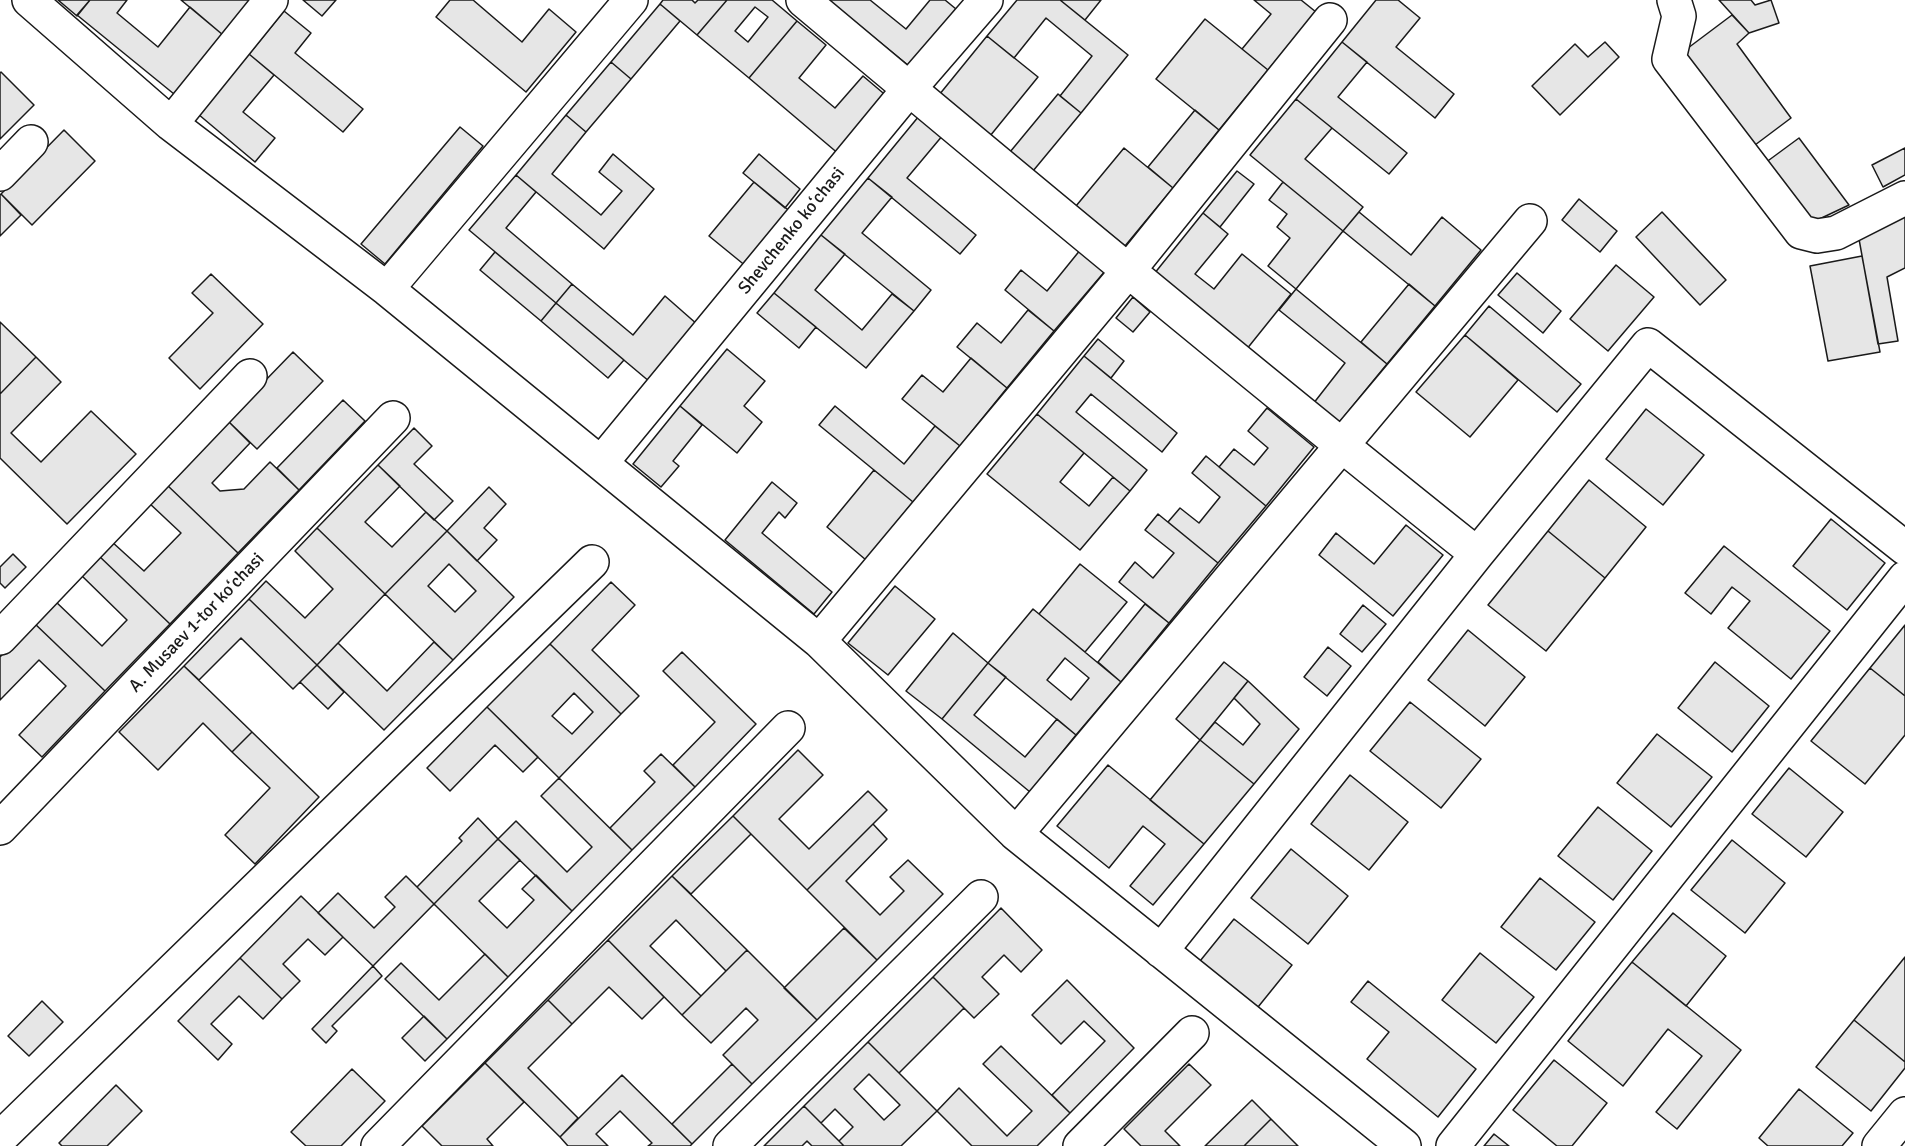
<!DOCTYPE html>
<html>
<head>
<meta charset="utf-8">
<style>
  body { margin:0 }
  canvas { display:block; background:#fff }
</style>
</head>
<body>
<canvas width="1905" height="1146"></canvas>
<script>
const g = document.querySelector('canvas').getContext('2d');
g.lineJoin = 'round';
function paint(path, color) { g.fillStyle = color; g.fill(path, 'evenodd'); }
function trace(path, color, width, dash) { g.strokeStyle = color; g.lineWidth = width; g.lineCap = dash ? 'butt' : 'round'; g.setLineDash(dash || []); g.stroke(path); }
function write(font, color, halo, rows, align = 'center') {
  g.font = font + ' Signika,sans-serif'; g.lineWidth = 4.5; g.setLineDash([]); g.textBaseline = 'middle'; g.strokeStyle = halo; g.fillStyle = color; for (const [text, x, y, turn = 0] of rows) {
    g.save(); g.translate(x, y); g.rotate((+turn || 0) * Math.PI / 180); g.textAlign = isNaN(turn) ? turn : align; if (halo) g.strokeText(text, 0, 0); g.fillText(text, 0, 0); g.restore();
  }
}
const building = new Path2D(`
  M58,0H90L77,16Z
  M90,0H127L117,13L158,47L190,7L223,35L174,94L77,15Z
  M181,0H251L223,35Z
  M303,0H336L322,16Z
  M450,0H473L522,42L549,9L576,32L526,92L436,17Z
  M663,0H692L695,3L698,0H727L697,35L660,4Z
  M727,0H772L797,21L749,78L697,35ZM755,7L768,17L748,42L735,31Z
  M828,0H870L906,29L930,0H945L956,9L909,66Z
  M1017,0H1060L1128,55L1081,113L1060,96L1092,56L1046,18L1014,58L987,36Z
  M1060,0H1101L1085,20Z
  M1254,0H1301L1316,12L1268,70L1242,49L1271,14Z
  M1376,0H1398L1420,18L1396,47L1454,94L1435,118L1342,42Z
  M1719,0H1751L1755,5L1771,0L1779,23L1749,33Z
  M660,4L680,21L631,79L611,62Z
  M284,11L311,33L295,53L363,109L343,132L249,54Z
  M1732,15L1749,33L1737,44L1791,118L1751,148L1680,54Z
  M1205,19L1268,70L1219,130L1156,79Z
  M797,21L826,45L799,78L835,108L863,76L889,98L840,155L749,78Z
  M987,36L1038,77L990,136L939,95Z
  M1342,42L1367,62L1338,97L1407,153L1389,174L1296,99Z
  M1605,42L1619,57L1560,115L1532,86L1575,44L1588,57Z
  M249,54L274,75L243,112L275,138L255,162L198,114Z
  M611,62L631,79L586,132L566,115Z
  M1,72L34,105L0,139V73Z
  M1058,94L1081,113L1033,171L1010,152Z
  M1296,99L1332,128L1305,159L1363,207L1343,231L1250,155Z
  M1195,110L1219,130L1173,188L1148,167Z
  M566,115L586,132L552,174L601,215L622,191L599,172L613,154L654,189L604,249L516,175Z
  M919,116L943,135L907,178L976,235L960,254L868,178Z
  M460,127L483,146L385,264L361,244Z
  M64,130L95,161L32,225L1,194Z
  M1799,138L1849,205L1811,223L1765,163Z
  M1124,148L1173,188L1125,246L1076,206Z
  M1905,148V175L1883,187L1872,165Z
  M759,154L800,189L785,208L743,173Z
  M1237,171L1254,184L1220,227L1203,213Z
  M516,175L536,192L506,228L572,284L556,303L469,230Z
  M868,178L892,197L862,233L931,290L914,311L821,235Z
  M754,182L792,213L747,267L709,236Z
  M1283,182L1343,231L1296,289L1268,266L1290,238L1277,227L1287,214L1269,200Z
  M1,194L21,215L0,236V195Z
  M1579,199L1617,231L1600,252L1562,220Z
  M1359,212L1411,255L1442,217L1481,250L1435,306L1343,231Z
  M1662,212L1726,280L1700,305L1636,237Z
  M1203,213L1228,234L1195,274L1214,289L1242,254L1291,294L1246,350L1154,274Z
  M1905,216V268L1887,277L1898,341L1878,344L1859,239Z
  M821,235L845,254L815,290L862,330L892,294L914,311L866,368L774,293Z
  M1081,249L1106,270L1054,331L1005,290L1021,270L1047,291Z
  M495,252L556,303L541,321L480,270Z
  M1862,256L1880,352L1828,361L1810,266Z
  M1616,265L1654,297L1608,351L1570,319Z
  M1517,273L1561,311L1543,333L1498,295Z
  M211,274L263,324L200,389L169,358L213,313L192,293Z
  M572,284L633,335L665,296L698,325L650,382L556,303Z
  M1409,284L1435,306L1387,364L1361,342Z
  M1296,289L1387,364L1338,424L1313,404L1345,363L1279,310Z
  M774,293L816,327L799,348L757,313Z
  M1133,297L1150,312L1133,332L1116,318Z
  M556,303L624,360L608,378L541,321Z
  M1489,306L1581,384L1557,412L1465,335Z
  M1028,310L1054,331L1007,388L957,347L977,323L1001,343Z
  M0,322L36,357L0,394Z
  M1465,335L1518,380L1470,437L1416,392Z
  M1098,339L1124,361L1111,378L1084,356Z
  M727,349L765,381L744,406L762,422L737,453L680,406Z
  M293,352L323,381L257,449L227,420Z
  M1084,356L1177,433L1162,452L1091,394L1076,412L1147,470L1130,491L1037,414Z
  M36,357L61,382L11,433L41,462L91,411L136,454L67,524L0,458V394Z
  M971,358L1007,388L960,446L902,399L922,375L943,392Z
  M343,400L365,421L299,490L277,468Z
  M680,406L702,425L673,461L679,466L661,487L633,464Z
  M835,406L904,464L935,426L960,446L913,502L819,425Z
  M1267,408L1314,447L1266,506L1219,467L1234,449L1254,465L1268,448L1248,431Z
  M1646,409L1704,455L1663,505L1606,459Z
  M1037,414L1084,453L1060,482L1089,506L1113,477L1130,491L1080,550L987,474Z
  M227,420L250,443L212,483L220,491L244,489L270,462L299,490L238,553L166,484Z
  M414,428L432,446L414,464L453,501L434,520L378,465Z
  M1206,456L1266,506L1218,563L1168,522L1180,508L1199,523L1220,497L1192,473Z
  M378,465L400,486L365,522L392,547L426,512L447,531L385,594L317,528Z
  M874,470L913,502L866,560L827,527Z
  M1589,480L1646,527L1605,578L1548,531Z
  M772,482L797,503L785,518L779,512L762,533L832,592L814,614L725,540Z
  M166,484L238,553L170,624L98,555L111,541L144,571L181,533L148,502Z
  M489,487L506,504L484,528L497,540L477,561L447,531Z
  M1158,514L1218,563L1169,623L1119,582L1135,562L1153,578L1174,553L1145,530Z
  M1831,519L1885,563L1847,610L1793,566Z
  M1406,525L1443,555L1393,616L1319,555L1336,533L1374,564Z
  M317,528L385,594L317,665L249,599L266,581L305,618L333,589L295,551Z
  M447,531L514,597L453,660L385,594ZM449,564L476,591L455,612L428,586Z
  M1548,531L1605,578L1546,651L1488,605Z
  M1724,546L1830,631L1791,679L1728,628L1750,601L1732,587L1711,614L1685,593Z
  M13,554L26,567L5,588L0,583V567Z
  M98,555L170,624L105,691L33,622L54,600L102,646L127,620L80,574Z
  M1080,564L1127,602L1085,652L1039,614Z
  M611,582L635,605L592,650L639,696L621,714L550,644Z
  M895,586L935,619L888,675L848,643Z
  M249,599L317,665L293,689L241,638L199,680L184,666Z
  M1145,604L1169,623L1121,682L1098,662Z
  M1363,605L1386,624L1362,652L1340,634Z
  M1033,609L1121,682L1076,735L988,663ZM1065,658L1089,678L1071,700L1047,680Z
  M33,622L105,691L42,757L19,735L66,686L39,660L0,700V657Z
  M1905,625V696L1870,668Z
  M1468,630L1525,677L1485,726L1428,680Z
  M953,633L988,663L942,719L906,691Z
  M434,642L453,660L384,730L317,665L338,643L387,691Z
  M550,644L621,714L559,778L487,707ZM574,693L593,712L572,734L552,716Z
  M1328,647L1351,666L1327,696L1304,677Z
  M682,652L756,724L695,787L673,765L715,722L663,671Z
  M1224,662L1248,681L1200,740L1176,719Z
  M1715,662L1769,706L1732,752L1678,708Z
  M988,663L1006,677L974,715L1025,757L1057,719L1076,735L1030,792L942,719Z
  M317,665L344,692L328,709L300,682Z
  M184,666L252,732L232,752L203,723L158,770L119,732Z
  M1870,668L1905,696V735L1865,784L1811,741Z
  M1248,681L1299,729L1254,784L1200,740L1215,722L1243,745L1260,724L1234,698Z
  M1410,702L1481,759L1441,808L1370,751Z
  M487,707L538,757L523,772L495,745L450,791L427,768Z
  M252,732L319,797L255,864L225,835L270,788L232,752Z
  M1657,734L1712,777L1671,827L1617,783Z
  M1200,740L1254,784L1204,844L1150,800Z
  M798,750L823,775L779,819L809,849L868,791L887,810L807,890L733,816Z
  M661,754L695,787L632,850L610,828L655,782L644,771Z
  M1108,765L1204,844L1153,905L1130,886L1165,844L1143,826L1109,868L1057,826Z
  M1789,768L1843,812L1806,857L1752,814Z
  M1350,775L1408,822L1369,870L1311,824Z
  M559,778L632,850L572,911L498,839L516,821L567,872L592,847L541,796Z
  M1598,807L1652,851L1613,900L1558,856Z
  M733,816L751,834L691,894L672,876Z
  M478,818L498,839L434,904L417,887L462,841L459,838Z
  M873,824L887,839L846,881L880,915L904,891L890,877L908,860L943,894L877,960L807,890Z
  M498,839L520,860L479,901L507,928L534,900L522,889L536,875L572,911L508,977L434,904Z
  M1732,840L1785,883L1745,933L1691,890Z
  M1291,849L1348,896L1308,944L1251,898Z
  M406,876L434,904L373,966L318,913L338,893L374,928L395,907L385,897Z
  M672,876L747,950L726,971L676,920L650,946L701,996L682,1015L608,940Z
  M1540,878L1595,922L1556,970L1501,927Z
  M301,896L343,937L325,955L308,939L283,964L300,981L282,999L240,958Z
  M1001,908L1042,950L1021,972L1004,955L982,977L999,994L974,1018L933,977Z
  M1673,913L1726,956L1686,1006L1632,962Z
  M1234,919L1292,965L1254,1012L1196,966Z
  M844,928L877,960L817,1020L784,988Z
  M608,940L664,997L642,1019L609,987L572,1024L548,1000Z
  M747,950L817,1020L752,1084L723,1055L758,1020L746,1008L711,1043L682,1015Z
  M1480,953L1534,997L1496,1043L1442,1000Z
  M485,954L508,977L447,1039L385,979L401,963L439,1000Z
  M1905,957V1062L1854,1020Z
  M240,958L282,999L263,1019L239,996L211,1024L232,1044L218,1060L178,1021Z
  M1632,962L1741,1050L1677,1129L1656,1112L1702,1056L1668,1029L1623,1086L1568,1041Z
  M373,966L382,976L332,1026L337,1031L326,1043L312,1029Z
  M933,977L964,1008L899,1073L868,1042Z
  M1067,980L1134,1048L1070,1113L1052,1095L1105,1041L1084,1021L1061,1044L1032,1015Z
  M1368,981L1476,1069L1438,1117L1367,1059L1389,1032L1351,1002Z
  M548,1000L572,1024L528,1068L578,1118L560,1137L485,1063Z
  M42,1001L63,1022L29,1056L8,1036Z
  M424,1016L447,1039L425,1061L402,1038Z
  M1854,1020L1905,1062V1068L1871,1111L1816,1067Z
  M868,1042L937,1111L901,1146H844L839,1141L853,1127L835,1109L821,1123L804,1106ZM869,1074L900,1105L884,1120L854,1089Z
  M1001,1046L1070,1113L1037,1146H972L937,1111L959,1088L1007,1136L1032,1111L983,1064Z
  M1554,1060L1607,1103L1572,1146H1557L1513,1110Z
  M485,1063L524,1102L487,1139L493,1146H442L422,1126Z
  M732,1064L752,1084L692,1144L672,1124Z
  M1189,1064L1211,1085L1165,1131L1180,1146H1141L1124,1129Z
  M352,1069L385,1101L341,1146H306L291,1132Z
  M622,1075L692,1144L690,1146H648L652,1143L620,1111L596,1134L608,1146H568L560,1137Z
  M116,1085L142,1111L107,1146H62L59,1143Z
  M1799,1089L1853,1133L1842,1146H1768L1759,1138Z
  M1252,1100L1271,1119L1244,1146H1205Z
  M804,1106L844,1146H812L807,1141L802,1146H764Z
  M1271,1119L1298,1146H1244Z
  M1494,1134L1509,1146H1484Z`);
paint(building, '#e6e6e6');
trace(building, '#1a1a1a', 1.5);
const minor = new Path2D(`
  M29,0L171,124L387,289L819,641L1016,834L1530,221
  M803,0C1026,187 1250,373 1477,554
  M1674,0L1679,16L1669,59L1801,232L1817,236L1836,233L1905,198
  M171,124L271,0
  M0,174L31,142
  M387,289L631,0
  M601,463L909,89L986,0
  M0,638L250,376
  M819,641L1128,271L1330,20
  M0,828L393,418
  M1016,834L1404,1146
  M1161,951L1477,554L1648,345L1905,548
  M0,1138L592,562
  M378,1146L788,728
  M730,1146L981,897
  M1080,1146L1192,1033
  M1453,1146L1905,578
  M1879,1146L1905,1114`);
trace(minor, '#1a1a1a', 36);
trace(minor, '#fff', 33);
write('18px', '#1a1a1a', '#fff', [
  ["Shevchenko koʻchasi",792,231,-51],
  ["A. Musaev 1-tor koʻchasi",197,623,-46]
]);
</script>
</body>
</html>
